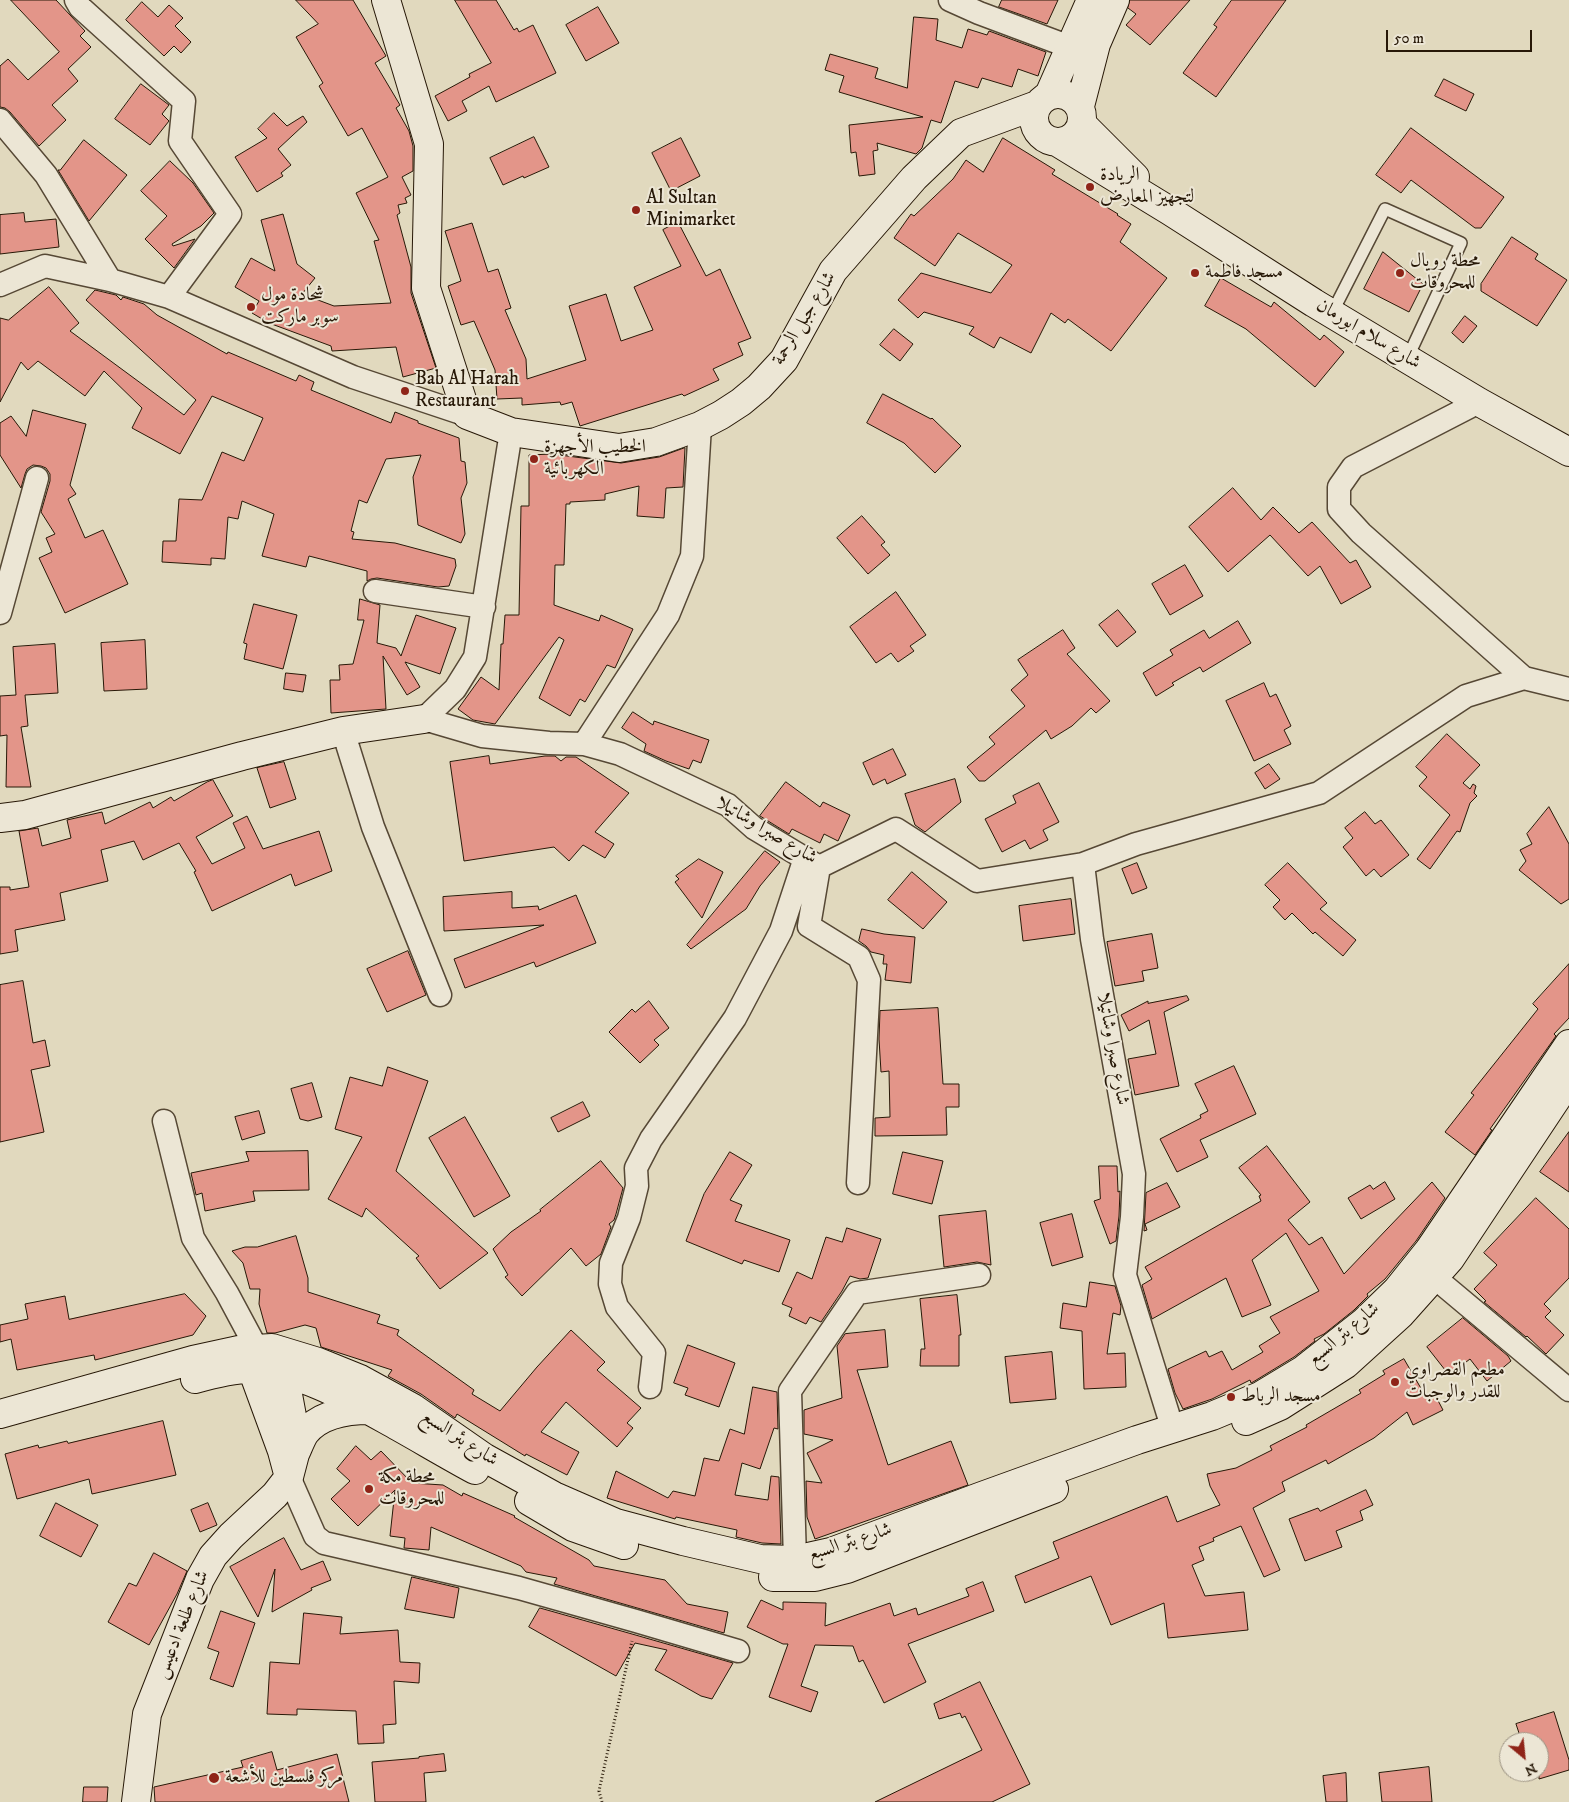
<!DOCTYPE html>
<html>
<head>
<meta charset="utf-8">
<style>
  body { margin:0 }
  #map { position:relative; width:1569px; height:1802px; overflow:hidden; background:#e1d9be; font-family:"IM FELL DW Pica",serif }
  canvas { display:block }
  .north { position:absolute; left:1499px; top:1732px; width:50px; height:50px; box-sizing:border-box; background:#ece6d5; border:1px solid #9d9483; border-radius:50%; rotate:152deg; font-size:14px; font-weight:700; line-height:20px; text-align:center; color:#271807 }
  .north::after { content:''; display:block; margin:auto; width:18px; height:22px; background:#8f2418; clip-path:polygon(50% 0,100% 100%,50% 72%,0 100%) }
  .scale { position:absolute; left:1386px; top:30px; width:146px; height:22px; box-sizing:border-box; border:2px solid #271807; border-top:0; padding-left:6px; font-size:15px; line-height:18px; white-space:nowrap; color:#271807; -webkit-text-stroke:4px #ece6d5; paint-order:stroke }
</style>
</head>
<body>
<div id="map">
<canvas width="1569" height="1802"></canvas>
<div class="north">N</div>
<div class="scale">50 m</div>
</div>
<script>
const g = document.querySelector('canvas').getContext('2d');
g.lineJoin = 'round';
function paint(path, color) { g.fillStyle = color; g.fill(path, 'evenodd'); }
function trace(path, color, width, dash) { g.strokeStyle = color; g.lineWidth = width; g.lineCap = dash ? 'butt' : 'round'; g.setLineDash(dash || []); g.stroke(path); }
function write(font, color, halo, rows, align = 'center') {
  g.font = font + ' "IM FELL DW Pica",Amiri,serif'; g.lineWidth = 4; g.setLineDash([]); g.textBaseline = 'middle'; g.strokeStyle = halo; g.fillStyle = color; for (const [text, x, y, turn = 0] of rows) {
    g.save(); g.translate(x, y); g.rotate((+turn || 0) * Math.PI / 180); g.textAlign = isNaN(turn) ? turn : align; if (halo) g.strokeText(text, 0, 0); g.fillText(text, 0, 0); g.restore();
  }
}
const building = new Path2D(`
  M11,0H56L85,31L80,36L91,47L68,69L78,81L52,105L66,120L39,146L10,112L5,108L0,107V66L8,59L28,80L59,52Z
  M296,0H353L386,56L375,63L400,105L396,108L409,131L413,146V171L402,177L411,195L405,198L407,203L398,205L400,213L397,215L411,267V293L436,368L403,377L396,347L332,351L331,346L269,323L252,313L259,301L235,287L251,258L275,271L261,220L283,214L297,264L315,278L302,294L334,306L391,303L374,241L379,240L356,193L388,177L362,128L348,136L319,86L323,83L296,37L318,24Z
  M455,0H496L514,30L517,28L519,32L533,25L556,73L496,102L489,86L462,101L467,111L448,121L435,96L470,77L469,74L491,63Z
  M1002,0H1058L1047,24L999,7Z
  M1130,0H1190L1150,45L1126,25L1136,14L1128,8Z
  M1232,0H1286L1216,97L1183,73L1217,27L1214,25Z
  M142,2L158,17L169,5L183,18L175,26L191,42L181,53L174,46L164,56L126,20Z
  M598,7L619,43L586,61L566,25Z
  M914,17L938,19L936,40L962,48L968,29L987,35L989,31L1046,52L1038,76L1018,69L1012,87L982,78L978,88L955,81L941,123L931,120L922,148L916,154L877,143L878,150L873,151L875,174L859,176L856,152L851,153L849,125L923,117L839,92L844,76L825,70L830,54L878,68L875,78L907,88Z
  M1444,79L1474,94L1466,111L1435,96Z
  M141,84L169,105L162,114L169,121L150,145L115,119Z
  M274,113L287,126L303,116L307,122L278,149L291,165L281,173L283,176L257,192L235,157L267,138L258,129Z
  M1411,128L1504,197L1481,228H1475L1411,180L1401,193L1376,175Z
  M534,137L549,167L524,178L523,176L503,185L490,158Z
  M681,138L700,176L671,191L652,153Z
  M1003,138L1055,170L1052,174L1118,214L1117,215L1131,224L1120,242L1167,278L1111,351L1068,319L1065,323L1051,313L1031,353L1000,337L994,348L969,334L974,327L924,312L918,318L898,300L921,273L991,293L1012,265L958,233L935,266L894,238L911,214L914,216L953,179L966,160L983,172Z
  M84,140L127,175L89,221L58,170H60Z
  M170,161L193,183L214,213L201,226L172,244L173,246L195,239L174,268L145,239L167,216L141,191Z
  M24,213L25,222L56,219L59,247L0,254V215Z
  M678,222L706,276L720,269L751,338L738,343L743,355L713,369L719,380L684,396L682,394L580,426L572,402L561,405L560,402L522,405V398L497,399L495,370L474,321L461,325L448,286L461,281L445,231L472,223L488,272L498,269L511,308L505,310L526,359L527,379L586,360L569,306L606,294L621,341L653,330L634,287L681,266L663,230Z
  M1512,237L1538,254L1535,259L1567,280L1537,326L1481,291V284Z
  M1383,252L1423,284L1409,312L1364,289Z
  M1221,278L1271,307L1274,302L1320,340L1324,335L1344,352L1315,387L1246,329L1205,306Z
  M49,287L79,323L70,331L184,415L196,400L86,300L95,290L116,295L121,300L123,297L144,304L157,315L227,354L228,352L296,381L299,375L314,382L311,390L391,423L395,412L418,421V423L459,438L461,461L465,462L467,483L461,498L465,534L461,543L418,525L413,477L421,455L386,459L367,503L359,500L351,531L354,532L352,539L395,543L455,559L456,566L449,586L438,587L377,578L371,579L367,581V571L309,556L306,567L262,556L274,514L242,501L238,519L228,517L225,559L211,558V565L162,562L163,541H176L179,499L202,500L222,452L244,461L263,418L212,396L180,454L132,428L142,408L104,371L85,396L38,361L28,370L21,362L0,402V318L8,320Z
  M1465,316L1477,326L1463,343L1452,333Z
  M894,329L913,344L900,361L880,345Z
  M883,394L931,419L932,418L961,446L935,473L904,443L867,423Z
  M33,410L86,424L70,485L76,494L68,499L85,538L103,530L128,584L65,613L39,558L52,552L46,538L55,534L41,512L50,481V474L46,468L41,466L33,465L27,469L25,474L21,488L0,455V423L11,416L26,436Z
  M685,448L683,487L666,488L664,518L637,516L639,486L605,494V500L570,502V504H566L564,565H555L554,605L599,621L601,615L633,629L615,668L607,665L585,702L580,699L570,716L539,698L564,640L559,637L495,724L473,720L458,709L481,677L499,690L501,644H503L505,615H519L521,506H529V455L552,454L621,463L659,457Z
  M1233,488L1261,520L1273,507L1299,533L1312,522L1350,563L1356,560L1371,587L1341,604L1320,566L1308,576L1270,535L1228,572L1189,527Z
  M862,516L885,542L881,545L890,555L868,574L837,538Z
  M1185,565L1203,596L1170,615L1152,584Z
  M896,592L926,635L910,646L914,651L898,662L891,653L876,663L850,627Z
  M360,599L380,605L377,643L396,648L401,656L416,615L456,628L440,674L405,662L420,687L407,695L383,656L386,709L331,713L330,680H340L339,665L353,664L364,620H358Z
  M254,604L297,615L283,669L244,659L247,644L244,643Z
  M1118,610L1136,632L1117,647L1099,625Z
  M1238,621L1251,643L1203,672L1200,667L1172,683L1174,685L1156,696L1143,673L1173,655L1170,650L1204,630L1209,638Z
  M1063,630L1075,648L1067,654L1110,701L1096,713L1091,708L1072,726L1051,739L1046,730L985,781H979L967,767L995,744L989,737L1025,706L1011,690L1028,675L1018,660Z
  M145,640L147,689L104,691L101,643Z
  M55,644L58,693L25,695L28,726L21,727L31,787H6L7,735L0,736V696L16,695L13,647Z
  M286,673L306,675L303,692L284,689Z
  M1264,683L1270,697L1276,694L1291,726L1284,730L1291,744L1254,761L1226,701Z
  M633,712L653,725L654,721L709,740L701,763L693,760L689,769L666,761L644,751L646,744L622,728Z
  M1447,734L1480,765L1463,783L1470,789L1473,784L1476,786L1474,793L1477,796L1470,803L1460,832L1457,831L1430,869L1417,859L1450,815L1419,786L1427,777L1416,767Z
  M893,749L906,775L887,784L885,779L873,785L863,763Z
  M489,756L490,764L545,756H555L561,761L566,757H576L629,793L595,832L614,844L605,858L583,845L569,861L554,847L464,861L450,762Z
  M284,762L296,799L270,808L257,768Z
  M1269,764L1280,779L1265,789L1255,773Z
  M955,779L961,802L925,832L915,825L905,794Z
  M213,780L233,816L196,837L212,864L245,848L233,823L247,816L263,849L319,831L332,871L295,886L291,874L212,911L194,872L196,871L179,843L143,860L134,841L101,850L108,881L60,893L65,920L15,930L18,951L0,954V887H10V890L29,887L19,831L38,828L42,846L71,838L67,820L102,812L105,824L150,802L153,808L171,797L174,801L207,782Z
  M786,782L820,807L823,802L850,815L838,841L824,834L820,843L792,829L789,834L760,816Z
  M1039,783L1059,822L1043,830L1048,840L1030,849L1025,840L1002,852L985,819L1016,803L1013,796Z
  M1549,807L1569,844V899L1561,904L1519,870L1526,861L1520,850L1532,844L1527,834Z
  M1365,812L1375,824L1381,820L1409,855L1381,877L1374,869L1366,876L1343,847L1353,838L1345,828Z
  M765,851L780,862L760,886L746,909L691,949L687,945Z
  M699,859L723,872L702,918L675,882L679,879L676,876Z
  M1137,863L1147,888L1132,894L1122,869Z
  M1288,863L1327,903L1320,909L1356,940L1343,956L1315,932L1313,934L1292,913L1285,920L1273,907L1280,900L1265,885Z
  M912,872L947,902L923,929L888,900Z
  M512,892V908L538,906L539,910L576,895L596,943L536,967L534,962L465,988L454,959L544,925L444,931L443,897Z
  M1071,899L1075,934L1023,941L1019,906Z
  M862,929L884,934L915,937L911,983L885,980L887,964H883L884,955L871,952L866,946L859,941Z
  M1152,934L1158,968L1142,971L1144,981L1115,986L1107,942Z
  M408,951L426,995L387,1012L367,969Z
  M1569,964V1018L1554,1034L1556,1036L1490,1129L1492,1130L1475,1155L1445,1132L1474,1095L1471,1093L1538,1009L1533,1004Z
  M23,981L33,1043L45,1040L50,1066L31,1070L44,1132L0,1142V985Z
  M1187,996L1189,1000L1164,1012L1179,1086L1135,1095L1128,1059L1156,1054L1149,1020L1129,1031L1121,1015L1148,1001V1003Z
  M649,1001L669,1028L654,1040L659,1045L640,1063L609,1032L632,1009L635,1012Z
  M938,1008L943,1084H959V1107H946L947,1135L875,1136V1118L890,1117L889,1071L881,1072L879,1039L880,1011Z
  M1234,1066L1256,1114L1200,1140L1208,1157L1177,1172L1160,1139L1201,1118L1200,1115L1208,1111L1195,1084Z
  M388,1067L428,1081L396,1171L488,1253L440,1289L416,1258L419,1256L366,1208L362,1217L328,1199L362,1137L335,1129L350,1077L382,1086Z
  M312,1083L322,1117L308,1121L300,1119L291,1089Z
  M583,1102L590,1116L558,1132L551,1118Z
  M259,1111L265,1133L242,1140L235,1117Z
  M465,1117L510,1196L474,1217L429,1138Z
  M1569,1132V1192L1540,1172Z
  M1267,1146L1310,1202L1288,1220L1309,1245L1322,1237L1344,1274L1432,1182L1445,1198L1416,1241L1385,1279L1367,1294L1368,1296L1354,1310L1324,1334L1314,1339L1315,1341L1294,1357L1253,1382L1251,1383L1250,1380L1212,1399L1183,1409L1175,1393L1168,1369L1206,1351L1209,1357L1222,1351L1232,1370L1263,1352L1259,1346L1280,1333L1270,1317L1319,1291L1286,1233L1252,1260L1271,1305L1242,1317L1226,1278L1152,1319L1142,1285L1152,1279L1145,1267L1261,1201L1259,1196L1261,1195L1239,1168Z
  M308,1151L309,1190L253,1191L255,1201L205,1211L202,1193L196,1195L191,1173L249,1161L246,1152Z
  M730,1152L752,1165L730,1200L742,1205L735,1221L790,1240L779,1272L744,1260L742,1264L686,1241L704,1194Z
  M903,1152L943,1161L932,1204L893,1194Z
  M601,1161L623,1188L616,1214L614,1220L609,1224L611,1227L601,1254L586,1266L571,1248L522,1296L505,1277L508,1275L493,1249L511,1232L541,1211L540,1210Z
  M1099,1166H1117L1118,1192L1120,1191L1119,1216L1116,1241L1110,1244L1094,1201L1100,1199Z
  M1385,1182L1395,1199L1361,1219L1348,1198L1370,1185L1373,1189Z
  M1167,1183L1180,1207L1145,1224L1147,1230L1144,1231L1146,1193Z
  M1536,1198L1569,1229V1278L1544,1304L1551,1311L1545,1317L1564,1335L1546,1354L1527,1336L1526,1337L1484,1302L1486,1301L1474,1289L1497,1265L1484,1253Z
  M986,1211L991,1265L977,1262L944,1267L939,1216Z
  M1072,1214L1083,1257L1052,1266L1040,1223Z
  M847,1228L881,1239L868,1278L860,1279L850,1276L842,1291L821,1322L810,1317L806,1324L789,1316L792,1308L782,1304L797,1272L812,1279L826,1237L842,1242Z
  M296,1236L308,1278V1292L380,1315L377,1323L399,1330L397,1335L474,1390L472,1394L500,1411L537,1367L571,1330L605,1362L597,1370L641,1408L627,1423L633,1428L617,1447L566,1402L541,1432L579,1452L567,1475L526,1454L525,1456L457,1414L455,1418L421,1394L388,1376L392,1370L321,1347L316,1328L305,1325L275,1333H267L259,1304L260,1289H250L243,1263L232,1251L245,1247H257Z
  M1090,1282L1115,1286L1121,1306L1120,1315L1113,1313L1107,1354L1125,1353L1126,1387L1084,1389L1082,1331L1060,1328L1063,1303L1086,1307Z
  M185,1294L206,1316L193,1335L95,1360L94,1355L17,1370L11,1339L0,1342V1325L28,1319L25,1304L65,1296L69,1319Z
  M957,1295L961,1335H959V1366H920L921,1349H925L920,1299Z
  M1463,1318L1508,1356L1511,1361L1487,1381L1470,1359L1449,1375L1427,1347Z
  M885,1330L888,1367L857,1370L888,1465L951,1441L968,1485L815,1539L807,1517L806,1481L822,1483L807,1453L833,1440L804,1434V1410L842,1398L837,1346L845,1334Z
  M688,1345L735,1363L719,1407L685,1395L688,1388L674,1383Z
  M1052,1352L1056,1399L1010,1403L1005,1357Z
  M1404,1359L1426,1397L1434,1393L1443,1410L1413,1425L1407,1412L1374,1438L1328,1464L1326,1460L1282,1482L1285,1491L1253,1508L1280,1570L1264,1577L1241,1526L1213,1538L1214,1541L1199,1547L1204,1560L1192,1565L1205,1596L1244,1592L1248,1630L1168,1638L1164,1603L1111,1625L1091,1576L1025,1603L1015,1576L1059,1558L1053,1542L1167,1496L1177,1522L1220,1505L1210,1486L1207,1474L1236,1468L1272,1450L1270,1446L1307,1427L1306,1425L1361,1393L1359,1390L1385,1374L1383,1371Z
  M753,1387L777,1392L778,1429L774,1428L760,1469L742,1463L735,1495L768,1500L771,1476L779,1477L781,1544L762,1543L736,1537L737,1530L676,1517L675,1519L607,1498L616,1471L668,1498L673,1491L695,1496L704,1458L719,1461L730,1429L744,1434Z
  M163,1421L176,1475L92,1494L89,1479L17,1499L5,1454L38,1445L39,1448L67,1441L68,1443Z
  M356,1446L371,1460L381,1451L412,1483L443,1485L462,1496L463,1493L515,1516L514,1517L589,1560L594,1566L665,1580L687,1604L728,1612L724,1633L554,1584L557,1578L526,1572L521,1566L431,1527L429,1550L404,1548L405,1538L390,1536L395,1490L358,1526L331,1499L350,1481L337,1469Z
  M1366,1490L1373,1505L1360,1511L1363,1520L1336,1531L1342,1547L1305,1561L1289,1519L1318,1508L1320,1511Z
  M56,1503L98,1525L81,1557L40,1536Z
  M208,1503L217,1525L200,1532L191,1510Z
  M284,1538L301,1570L323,1561L331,1580L311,1588L312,1590L272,1612L275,1569L258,1617L230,1567Z
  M154,1553L187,1571L177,1594L149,1645L108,1622L129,1583L136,1586Z
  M412,1577L459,1588L454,1618L405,1609Z
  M983,1582L994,1611L908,1644L926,1682L884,1703L863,1660L859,1662L853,1646L815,1645L801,1686L818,1692L811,1712L769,1697L788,1644H783L747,1627L761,1600L783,1610V1602L826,1603L825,1626L890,1603L894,1616L916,1608L918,1615L969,1596L966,1589Z
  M540,1608L632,1634L733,1663L712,1699L701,1696L655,1670L667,1650L635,1643L616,1676L529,1627Z
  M221,1611L255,1623L233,1687L210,1679L219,1652L208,1648Z
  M304,1613L342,1617L340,1634L398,1630L400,1662L420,1663L419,1683L394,1681L396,1724L383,1725L384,1743L358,1744L356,1711L297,1709V1715L267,1714L270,1662L299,1664Z
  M980,1682L1030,1784L992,1802H875L982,1750L965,1716L962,1718L960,1713L939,1719L934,1704Z
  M1554,1712L1569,1760V1770L1539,1779V1742H1522L1516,1724Z
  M272,1752L277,1770L337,1754L349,1802H155L154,1787L243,1767L241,1761Z
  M444,1754L446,1771L424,1773L426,1802H375L372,1762L419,1758V1757Z
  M1429,1767L1432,1802H1382L1379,1773Z
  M1346,1773L1347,1802H1326L1323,1776Z
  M84,1787H108L107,1802H83Z`);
paint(building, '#e39589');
trace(building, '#271807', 1);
const lane = new Path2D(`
  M1332,313L1385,209L1461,243L1407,359`);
const street = new Path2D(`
  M76,0L80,7L184,101L180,141L230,214L169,297
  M950,0L979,13L1070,47
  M0,120L46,175L110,280
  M0,285L45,266L110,280L169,297L353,377L467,415
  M1479,402L1353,467L1339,487V509L1361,533L1524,678
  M375,591L484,607
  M0,613L37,478
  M424,719L482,736L549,743L584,744L620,754L728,805L754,828L819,867L896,829L977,881L1083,864L1092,939L1134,1174L1132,1217L1125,1275L1173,1430
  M424,719L455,689L475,657L511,432
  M343,731L373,827L440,995
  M584,744L668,615L692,556L700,426
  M1083,864L1136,844L1319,793L1466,696L1524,678L1569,689
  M819,867L809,926L859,957L869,980L858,1183
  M164,1121L193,1238L227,1293L257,1349
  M1434,1277L1569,1390
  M650,1387L654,1353L617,1307L610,1284L611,1263L629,1218L637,1186L636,1168L651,1139L735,1018L781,931L805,858
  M289,1477L315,1536L324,1543L519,1588L636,1621L738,1651
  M795,1560L790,1391L857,1293L979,1275`);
const secondary = new Path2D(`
  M386,0L429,144L426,288L467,415L511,432L619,448L656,442L700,426L721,415L741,402L759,387L784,360L833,271L914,178L961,133L1037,105
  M1034 118a24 24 0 1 1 48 0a24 24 0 1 1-48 0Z
  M1049,95L1091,0
  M1080,106L1096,44L1115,0
  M1082,124L1135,177
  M1057,142L1170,211L1314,303L1479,402L1569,452
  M0,818L25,815L242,756L343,731L424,719
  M195,1379C213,1374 232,1369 251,1369C301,1369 356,1403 399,1427C424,1441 449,1456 475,1470
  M0,1414L193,1360L239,1350L272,1348L318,1362L360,1379L413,1408L485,1458L554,1496L616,1523L683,1541L760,1559L795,1560L831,1552L982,1496L1137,1440L1212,1416L1260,1396L1303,1370L1364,1322L1397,1290L1429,1250L1569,1044
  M1246,1421L1280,1406L1346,1364L1400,1315L1450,1259L1569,1080
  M295,1454C298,1448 301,1439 305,1433C320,1414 348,1410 370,1410
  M529,1501L573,1527L624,1545
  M773,1577H815L847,1569L1054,1489
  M136,1802L147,1714L200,1579L213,1556L231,1536L275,1495L289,1477L295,1454L294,1427L284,1373L257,1349L252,1369L282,1451L289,1477`);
trace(lane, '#564835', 14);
trace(street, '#564835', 25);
trace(secondary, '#271807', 30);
trace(new Path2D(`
  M602,1802L599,1791L632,1641`), '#271807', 3, [1, 2.5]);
trace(lane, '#ece6d5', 11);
trace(street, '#ece6d5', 22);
trace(secondary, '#ece6d5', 28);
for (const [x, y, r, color] of [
  [1090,187,5,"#8f2418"],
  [636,210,5,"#8f2418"],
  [1195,273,5,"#8f2418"],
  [1400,273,5,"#8f2418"],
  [251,307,5,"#8f2418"],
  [405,391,5,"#8f2418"],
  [534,459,5,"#8f2418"],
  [1395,1382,5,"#8f2418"],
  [1231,1397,5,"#8f2418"],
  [369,1489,5,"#8f2418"],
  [214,1778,6,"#8f2418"]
]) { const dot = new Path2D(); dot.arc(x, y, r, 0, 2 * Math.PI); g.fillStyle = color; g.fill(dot); trace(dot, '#ece6d5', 2); }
write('19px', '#271807', '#ece6d5', [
  ["الريادة",1100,176],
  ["لتجهيز المعارض",1100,198],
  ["Al Sultan",646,199],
  ["Minimarket",646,221],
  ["محطة رويال",1410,262],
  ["للمحروقات",1410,284],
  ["مسجد فاطمة",1205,273],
  ["شحادة مول",261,296],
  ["سوبر ماركت",261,318],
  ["Bab Al Harah",415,380],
  ["Restaurant",415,402],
  ["الخطيب الأجهزة",544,448],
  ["الكهربائية",544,470],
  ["مطعم القصراوي",1405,1371],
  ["للقدر والوجبات",1405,1393],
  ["مسجد الرباط",1241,1397],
  ["محطة مكة",379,1478],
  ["للمحروقات",379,1500],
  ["مركز فلسطين للأشعة",225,1778]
], 'left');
write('19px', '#271807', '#ece6d5', [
  ["شارع جبل الرحمة",805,319,-59],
  ["شارع سلام ابورمان",1368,335,31],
  ["شارع صبرا وشاتيلا",766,831,31],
  ["شارع صبرا وشاتيلا",1112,1049,80],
  ["شارع بئر السبع",1344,1335,-40],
  ["شارع بئر السبع",459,1439,33],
  ["شارع بئر السبع",850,1543,-18],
  ["شارع طلعة ادعيس",183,1625,-68]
]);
</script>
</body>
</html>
